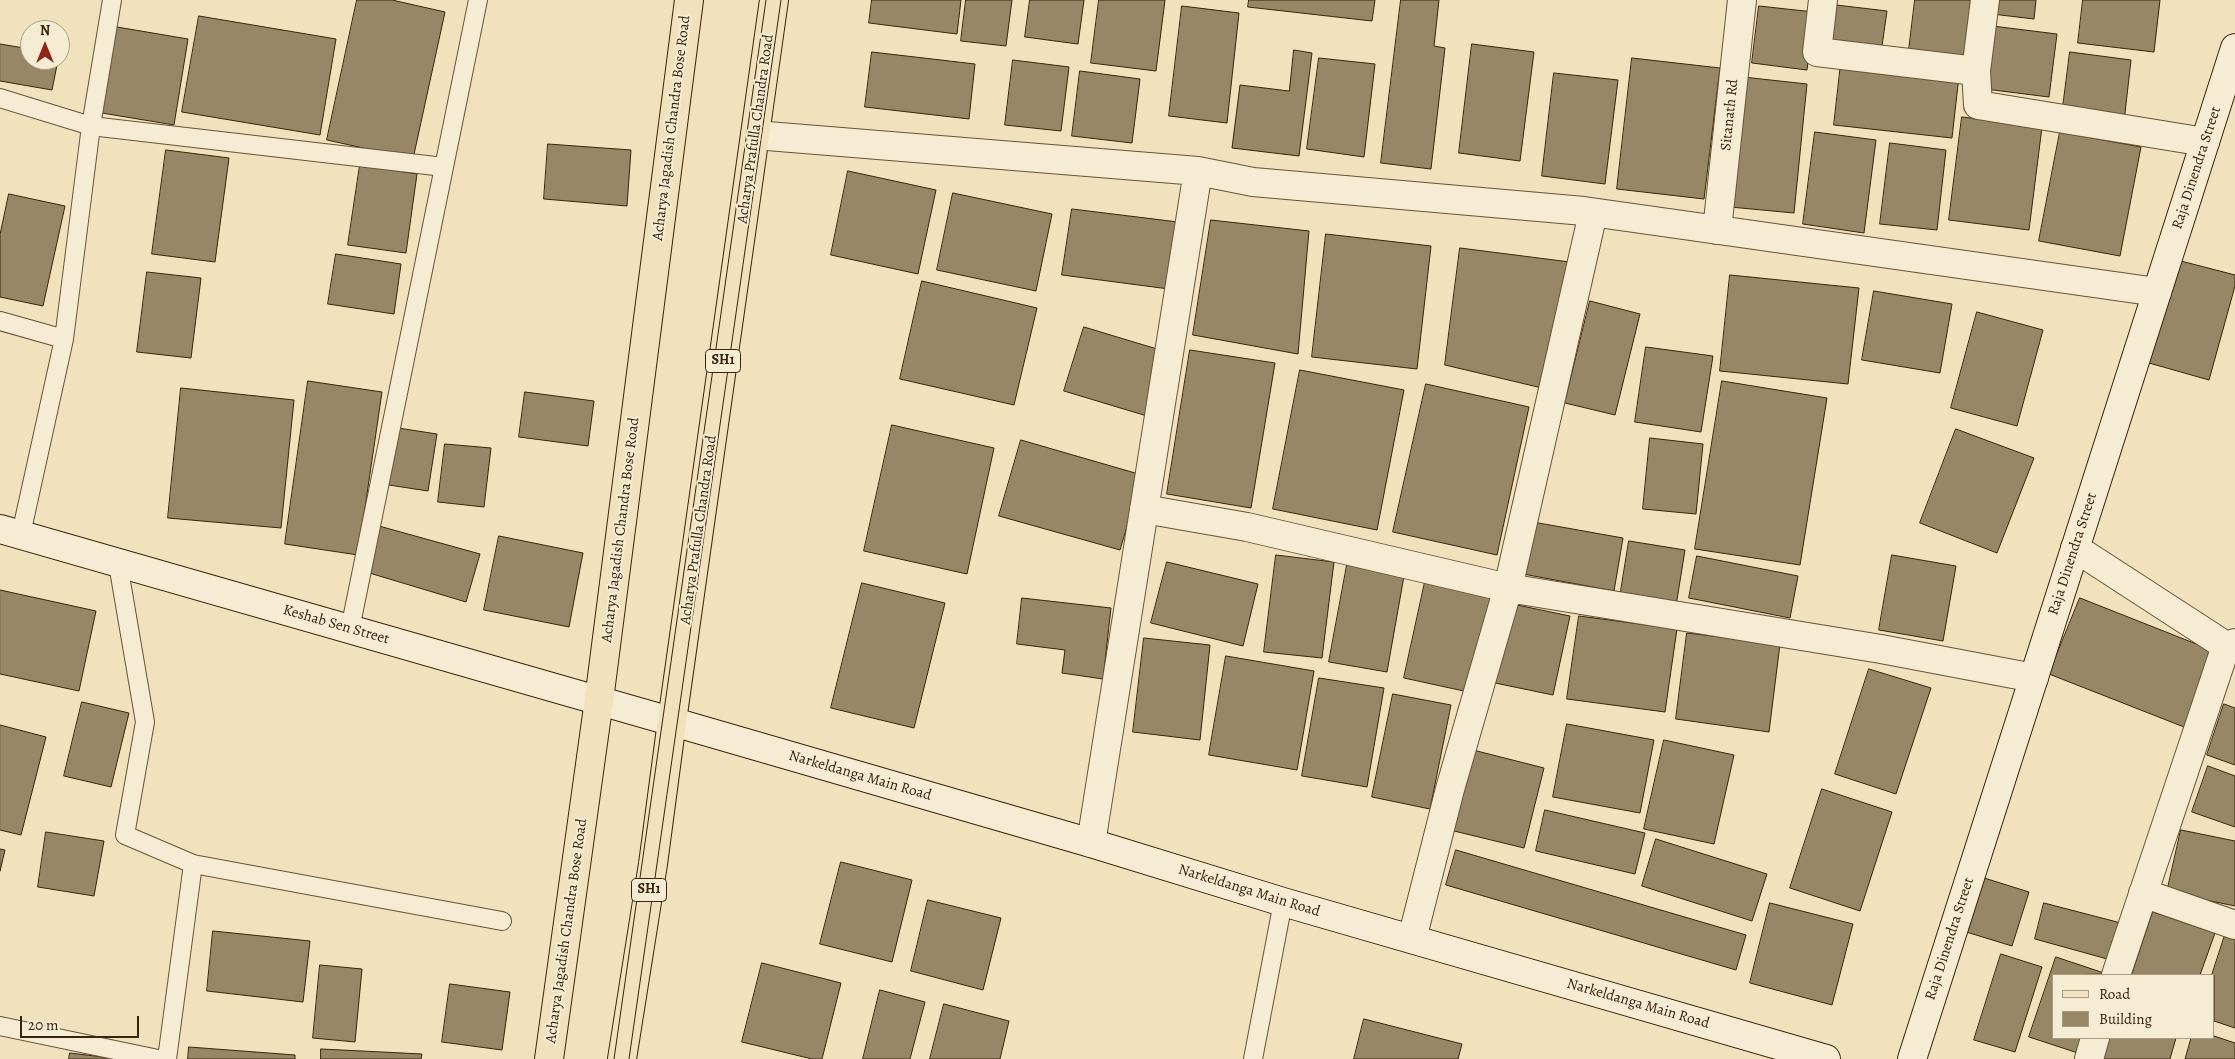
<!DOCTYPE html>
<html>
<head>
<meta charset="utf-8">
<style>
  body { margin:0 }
  #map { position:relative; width:2235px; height:1059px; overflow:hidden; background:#f1e2bd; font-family:Alegreya,serif }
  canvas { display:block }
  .legend { position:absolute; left:2052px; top:974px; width:162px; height:65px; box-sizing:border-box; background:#f6ecd4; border:1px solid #aa9c83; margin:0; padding:6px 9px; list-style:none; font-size:15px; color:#38240a }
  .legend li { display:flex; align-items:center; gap:10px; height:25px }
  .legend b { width:25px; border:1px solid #aa9c83 }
  .north { position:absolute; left:20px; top:20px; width:50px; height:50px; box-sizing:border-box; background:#f6ecd4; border:1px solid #aa9c83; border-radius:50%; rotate:0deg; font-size:14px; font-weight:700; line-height:20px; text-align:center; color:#38240a }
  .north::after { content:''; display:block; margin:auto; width:18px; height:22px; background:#8f2418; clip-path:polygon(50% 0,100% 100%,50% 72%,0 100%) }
  .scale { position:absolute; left:20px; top:1016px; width:119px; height:22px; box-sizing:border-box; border:2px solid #38240a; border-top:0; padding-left:6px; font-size:15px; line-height:18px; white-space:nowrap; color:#38240a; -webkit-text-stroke:4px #f6ecd4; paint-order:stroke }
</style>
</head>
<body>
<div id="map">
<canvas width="2235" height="1059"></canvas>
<ul class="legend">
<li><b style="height:6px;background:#f1e2bd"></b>Road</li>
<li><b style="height:14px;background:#988767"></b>Building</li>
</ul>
<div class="north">N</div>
<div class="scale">20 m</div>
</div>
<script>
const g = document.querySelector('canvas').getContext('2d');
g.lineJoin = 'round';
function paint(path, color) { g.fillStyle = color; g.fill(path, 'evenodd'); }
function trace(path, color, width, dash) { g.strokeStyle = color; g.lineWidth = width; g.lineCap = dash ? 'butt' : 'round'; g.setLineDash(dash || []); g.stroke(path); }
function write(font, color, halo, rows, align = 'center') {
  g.font = font + ' Alegreya,serif'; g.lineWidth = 4; g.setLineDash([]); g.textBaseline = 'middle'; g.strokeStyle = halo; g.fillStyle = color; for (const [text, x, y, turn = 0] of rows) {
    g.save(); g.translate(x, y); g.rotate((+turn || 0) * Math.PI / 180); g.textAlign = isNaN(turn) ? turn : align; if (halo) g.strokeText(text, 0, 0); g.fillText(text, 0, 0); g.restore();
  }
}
const building = new Path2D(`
  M357,0H392L445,12L413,159L327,140Z
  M872,0H961L957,34L869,23Z
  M966,0H1012L1006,46L961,41Z
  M1030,0H1084L1078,44L1025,37Z
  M1099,0H1165L1156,71L1091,63Z
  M1249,0H1375L1372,21L1248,7Z
  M1401,0H1439L1434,46L1445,48L1431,169L1381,163Z
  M1915,0H1978L1971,58L1909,50Z
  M1993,0H2036L2034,19L1992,14Z
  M2083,0H2160L2154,52L2078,43Z
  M1828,4L1887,11L1882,46L1823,40Z
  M1182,6L1239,13L1227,123L1169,116Z
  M1759,6L1814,12L1807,70L1752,63Z
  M199,16L336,39L320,135L182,112Z
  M1992,26L2057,34L2049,97L1985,89Z
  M117,27L188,39L174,125L102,113Z
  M0,44L30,49V60H58L52,90L0,81Z
  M1472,44L1534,52L1520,161L1459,153Z
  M1294,50L1312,53L1299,156L1232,148L1240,85L1289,91Z
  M872,52L975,64L969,119L865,107Z
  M2070,52L2131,60L2124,122L2062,115Z
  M1319,58L1375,64L1364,157L1307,149Z
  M1632,58L1720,68L1704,199L1617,189Z
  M1013,60L1069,67L1061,131L1005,125Z
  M1841,63L1959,76L1952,138L1834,125Z
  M1080,71L1140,79L1132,143L1072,136Z
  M1554,73L1618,80L1605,184L1542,176Z
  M1743,77L1807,84L1794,213L1730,207Z
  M1962,117L2042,127L2029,230L1949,220Z
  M1815,132L1876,140L1864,233L1803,224Z
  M2060,132L2141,147L2120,256L2039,241Z
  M1890,143L1946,150L1937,230L1880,224Z
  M548,144L631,150L627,206L544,199Z
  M166,150L229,158L215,262L152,254Z
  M360,165L417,174L406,253L348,245Z
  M848,171L936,190L918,274L831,255Z
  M953,193L1052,214L1036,291L937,270Z
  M9,194L65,206L43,306L0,297V235Z
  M1072,209L1178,222L1169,289L1062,275Z
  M1211,220L1309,231L1298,354L1193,335Z
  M1326,234L1431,246L1417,369L1312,357Z
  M1460,248L1570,262L1542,388L1445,365Z
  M336,254L401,264L394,314L328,304Z
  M2177,260L2235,275V286L2209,380L2149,363Z
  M147,272L201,278L191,358L137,352Z
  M1730,275L1859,288L1848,384L1720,371Z
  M922,281L1037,308L1014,405L900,379Z
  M1874,291L1952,304L1940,373L1862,360Z
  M1590,301L1640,314L1615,415L1565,403Z
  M1977,312L2043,330L2017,426L1951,408Z
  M1084,327L1167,352L1147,416L1064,391Z
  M1646,347L1713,356L1701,432L1635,422Z
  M1190,350L1275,363L1251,508L1167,494Z
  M1300,370L1404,390L1377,530L1273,509Z
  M308,381L382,392L358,555L285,544Z
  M1722,381L1827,398L1800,565L1695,549Z
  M1426,384L1529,407L1497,555L1393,532Z
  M181,388L294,400L281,528L168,518Z
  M525,392L594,401L588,446L519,437Z
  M892,425L994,448L967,574L864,551Z
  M398,428L437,434L428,491L389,485Z
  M1956,429L2034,458L1997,553L1920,523Z
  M1650,438L1703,444L1696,514L1643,509Z
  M1021,440L1142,475L1120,550L999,516Z
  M445,444L491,448L484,507L438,502Z
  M1533,522L1623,538L1614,591L1523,574Z
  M379,526L480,554L466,602L366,572Z
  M499,536L583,553L569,627L484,610Z
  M1629,541L1685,550L1676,606L1620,597Z
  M1276,555L1334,562L1322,658L1264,652Z
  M1892,555L1956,566L1943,641L1879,630Z
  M1697,556L1798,576L1790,618L1689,598Z
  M1167,562L1258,584L1243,646L1151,623Z
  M1347,565L1404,576L1387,672L1329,662Z
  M1425,582L1493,597L1473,693L1404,678Z
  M862,583L945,603L914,728L831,708Z
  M0,590L96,611L79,691L0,674Z
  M1022,598L1111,608L1103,679L1062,673L1065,650L1017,644Z
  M2080,598L2214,651L2184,727L2049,674Z
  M1512,604L1570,616L1553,695L1495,683Z
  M1579,616L1677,629L1665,712L1567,699Z
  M1687,633L1780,644L1769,732L1676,719Z
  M1144,638L1210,645L1200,740L1133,732Z
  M1226,656L1314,671L1297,770L1209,755Z
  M1869,669L1931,688L1896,794L1835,774Z
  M1319,678L1384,688L1367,787L1302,776Z
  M1393,694L1451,705L1430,809L1372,797Z
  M82,702L129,713L111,787L64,776Z
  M2224,704L2235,708V765L2207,755Z
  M1567,724L1654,740L1640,813L1553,797Z
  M0,725L46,737L21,835L0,830Z
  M1664,740L1734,755L1714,844L1644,829Z
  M1469,749L1544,768L1524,848L1450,830Z
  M2208,766L2235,776V827L2192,812Z
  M1822,789L1892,812L1860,911L1790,888Z
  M1545,810L1645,833L1635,874L1536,851Z
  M2181,830L2235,841V906L2167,892Z
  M46,832L104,841L94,896L38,887Z
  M1656,839L1767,874L1752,921L1642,886Z
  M0,849L5,850L0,871Z
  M1456,850L1746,935L1736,970L1446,885Z
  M841,862L912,880L892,962L820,944Z
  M1981,877L2029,892L2012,946L1963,931Z
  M928,900L1001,918L983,990L911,971Z
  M1770,903L1853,924L1832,1005L1750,983Z
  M2044,903L2121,923L2111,960L2035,939Z
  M2153,912L2215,933L2200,975H2132Z
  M213,931L310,941L303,1002L207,991Z
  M2225,935L2235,939V1028L2214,1021V975H2212Z
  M2001,954L2042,967L2015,1052L1974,1040Z
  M2056,957L2107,974L2054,975V1038H2086L2081,1054L2029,1037Z
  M762,963L841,983L822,1059H812L742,1042Z
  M320,965L362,969L355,1042L313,1038Z
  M450,984L510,992L502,1050L442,1042Z
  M880,990L925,1002L910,1059H863Z
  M944,1004L1009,1021L1000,1059H930Z
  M1364,1019L1462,1044L1458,1059H1354Z
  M2214,1036L2235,1043V1059H2185L2191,1038Z
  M2109,1038H2176L2170,1059H2102Z
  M189,1047L295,1055V1059H188Z
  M321,1049L422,1054L421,1059H321Z
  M70,1053L119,1059H69Z`);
paint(building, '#988767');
trace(building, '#38240a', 1);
const service = new Path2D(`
  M0,98L91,126L444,167
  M0,321L64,339
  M21,534L64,339L91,126L112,0
  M118,564L145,722L125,835L193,864L502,921
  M350,629L478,0
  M0,1026L158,1059
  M167,1059L193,864
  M1253,1059L1283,902`);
const minor = new Path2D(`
  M1823,0L1817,52L1976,71L1985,0
  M1976,71L1978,105L2205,142
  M755,135L1198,171L1253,182L1584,211L2157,292
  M1717,230L1742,0
  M1144,509L1247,527L1508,588L1881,649L2034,678
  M2075,548L2226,646L2235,643
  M1091,843L1198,171
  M2143,893L2235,925
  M1412,939L1450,789L1508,588L1593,213
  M2116,975L2226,646
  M2089,1059L2095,1038`);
const secondary = new Path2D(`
  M0,529L677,723L1091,843L1283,902L1826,1059
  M1912,1059L2235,48`);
const primary = new Path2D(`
  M549,1059L599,700L689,0
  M622,1059L653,864L672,721L774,0`);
trace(service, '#665437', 20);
trace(minor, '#665437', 30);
trace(secondary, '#38240a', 30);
trace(primary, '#38240a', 30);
trace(service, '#f6ecd4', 18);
trace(minor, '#f6ecd4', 28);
trace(secondary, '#f6ecd4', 28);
trace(primary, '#f1e2bd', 28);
trace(new Path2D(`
  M614,1059L766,0
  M629,1059L781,0`), '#38240a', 1);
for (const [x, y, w] of [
  [723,361,35],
  [649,890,35]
]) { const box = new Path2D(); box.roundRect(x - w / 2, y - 11.5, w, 23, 4); g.fillStyle = '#f6ecd4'; g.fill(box); trace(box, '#38240a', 1); }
write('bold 14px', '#38240a', null, [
  ["SH1",723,361],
  ["SH1",649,890]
]);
write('15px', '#38240a', '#f6ecd4', [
  ["Sitanath Rd",1730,115,-84],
  ["Acharya Jagadish Chandra Bose Road",672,128,-83],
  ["Acharya Prafulla Chandra Road",756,129,-82],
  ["Raja Dinendra Street",2197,168,-72],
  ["Acharya Jagadish Chandra Bose Road",621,530,-83],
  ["Acharya Prafulla Chandra Road",699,530,-82],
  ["Raja Dinendra Street",2073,554,-72],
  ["Keshab Sen Street",336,625,16],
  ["Narkeldanga Main Road",860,776,16],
  ["Narkeldanga Main Road",1249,891,17],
  ["Acharya Jagadish Chandra Bose Road",567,931,-82],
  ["Raja Dinendra Street",1950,939,-72],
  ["Narkeldanga Main Road",1638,1004,16]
]);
</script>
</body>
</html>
